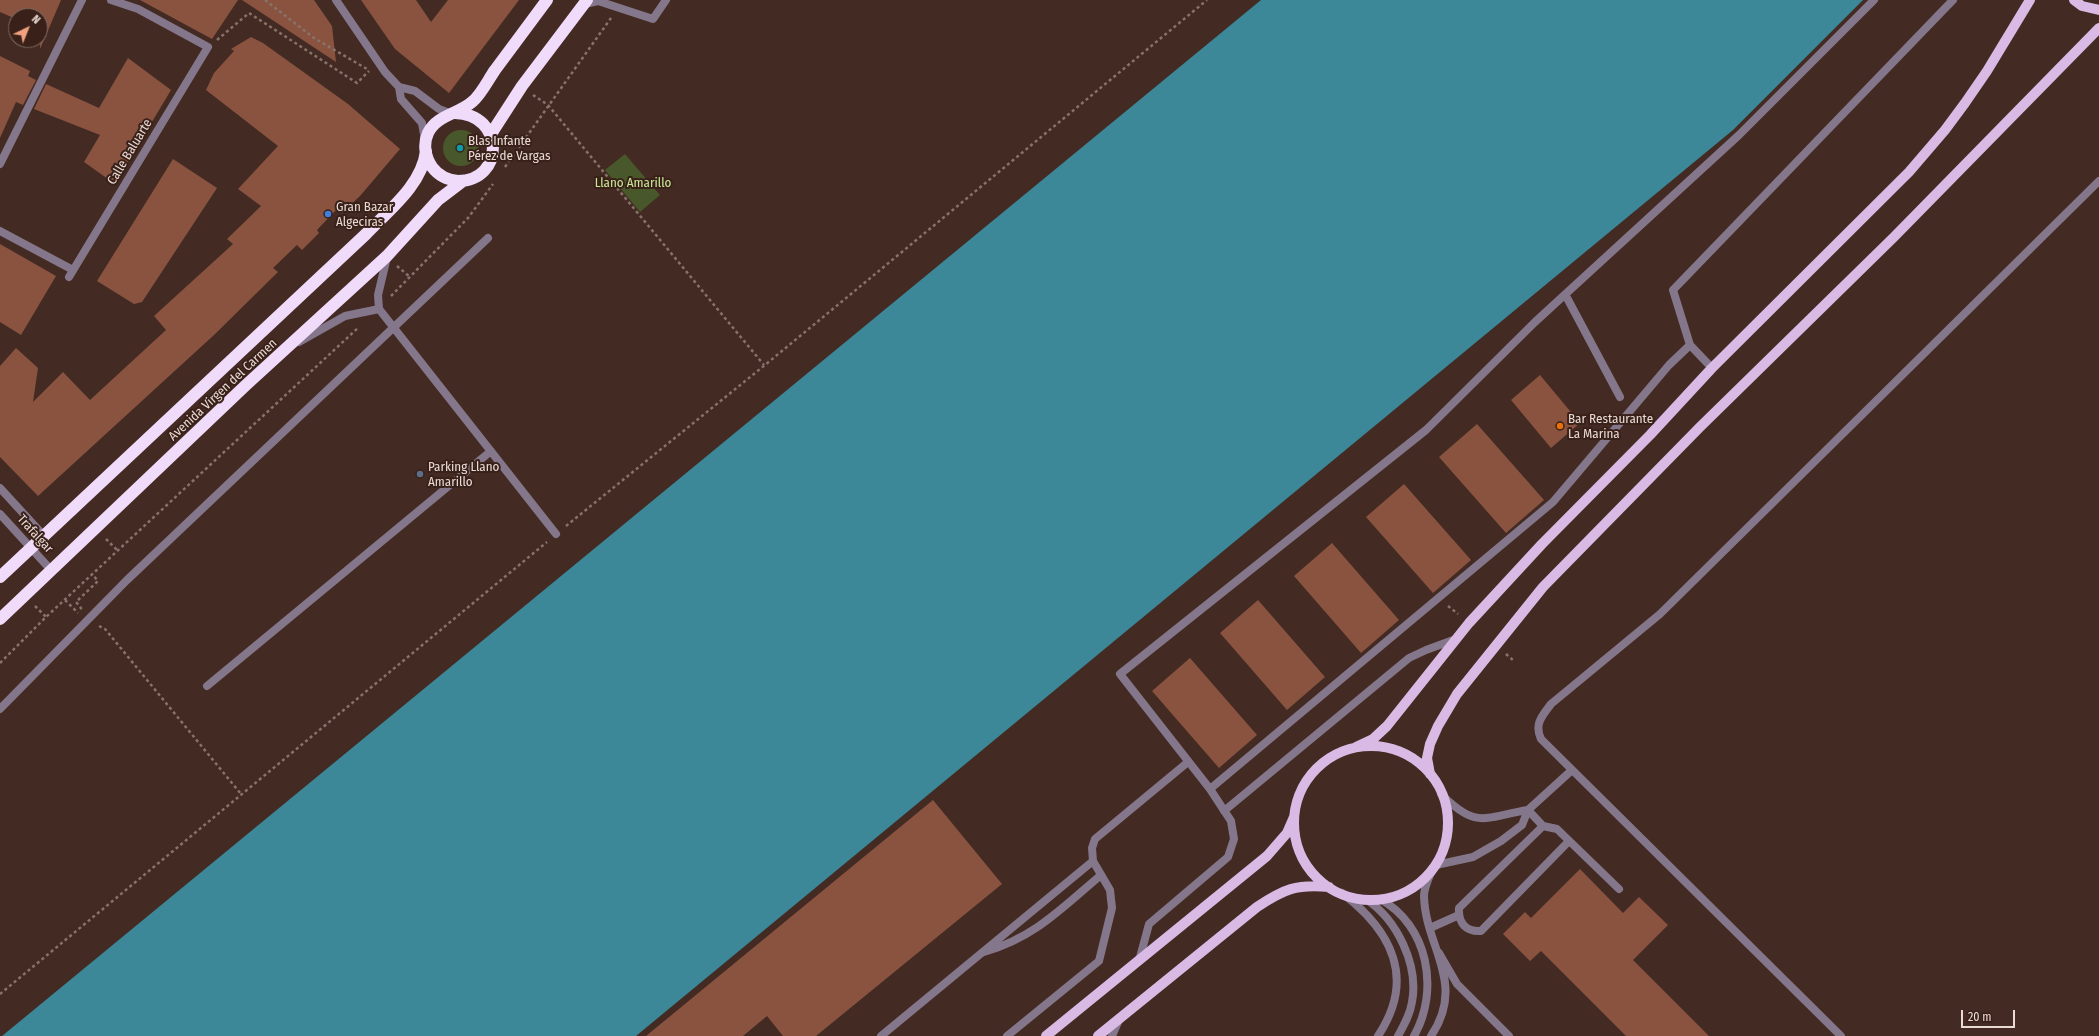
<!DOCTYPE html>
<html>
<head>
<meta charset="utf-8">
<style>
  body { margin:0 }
  #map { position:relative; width:2099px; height:1036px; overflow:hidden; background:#432b23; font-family:"Fira Sans Condensed",sans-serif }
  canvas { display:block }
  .north { position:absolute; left:8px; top:8px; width:40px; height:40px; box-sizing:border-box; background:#392119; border:1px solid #806b64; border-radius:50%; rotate:43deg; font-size:11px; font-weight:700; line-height:16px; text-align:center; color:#eadad4 }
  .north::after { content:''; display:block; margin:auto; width:14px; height:18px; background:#f1a17d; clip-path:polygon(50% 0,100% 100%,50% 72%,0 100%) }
  .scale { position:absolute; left:1961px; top:1010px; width:54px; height:18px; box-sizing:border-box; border:2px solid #eadad4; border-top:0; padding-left:5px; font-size:12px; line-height:14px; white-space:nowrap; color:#eadad4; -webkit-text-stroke:3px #392119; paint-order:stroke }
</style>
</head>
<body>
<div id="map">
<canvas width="2099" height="1036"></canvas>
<div class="north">N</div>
<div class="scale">20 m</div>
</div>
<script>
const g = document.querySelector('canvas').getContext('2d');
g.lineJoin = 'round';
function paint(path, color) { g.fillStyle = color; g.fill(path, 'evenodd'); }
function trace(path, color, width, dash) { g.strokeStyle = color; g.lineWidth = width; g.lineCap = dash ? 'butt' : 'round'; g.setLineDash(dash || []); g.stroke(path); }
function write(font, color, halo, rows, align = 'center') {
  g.font = font + ' "Fira Sans Condensed",sans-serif'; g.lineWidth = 4; g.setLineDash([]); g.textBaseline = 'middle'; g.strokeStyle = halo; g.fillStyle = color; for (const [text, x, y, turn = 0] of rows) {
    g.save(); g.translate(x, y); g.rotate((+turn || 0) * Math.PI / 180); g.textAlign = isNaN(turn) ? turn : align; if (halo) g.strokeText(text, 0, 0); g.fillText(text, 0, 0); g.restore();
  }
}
paint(new Path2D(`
  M443 148a18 18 0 1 1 36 0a18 18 0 1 1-36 0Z
  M625,154L660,195L640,212L605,170Z`), '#48582a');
paint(new Path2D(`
  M1261,0H1863L1733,130L636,1036H2Z`), '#3c8798');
paint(new Path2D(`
  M0,0H61L40,49V16H33L20,10L16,19L0,12Z
  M140,0H238L212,39Z
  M242,0H314L332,26L336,62Z
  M361,0H416L431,22L448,0H519L449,93L395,49Z
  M251,37L263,43L348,104L400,149L360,196L342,213L337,209L317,230L319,233L302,250L297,245L273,268L278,272L214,335L38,496L0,457V366L16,348L38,368L33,402L63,372L90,400L166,330L154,316L233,244L227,239L261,206L238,189L278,146L206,90L214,73L234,51L231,49Z
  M0,56L30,71L28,76L36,80L23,105L16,102L0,138Z
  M128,58L171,90L115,184L84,162L100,135L34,109L46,84L99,108Z
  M173,159L217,188L142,302L134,304L97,281Z
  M0,244L56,276L21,335L0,322Z
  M1540,375L1580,423L1551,448L1511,400Z
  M1477,424L1544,500L1506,533L1439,457Z
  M1404,484L1471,560L1433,593L1366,517Z
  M1332,543L1399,620L1361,653L1294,576Z
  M1258,600L1325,677L1287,710L1220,633Z
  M1190,658L1257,735L1219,768L1152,691Z
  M933,800L1002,884L816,1036H783L767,1016L743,1036H646Z
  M1580,869L1623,913L1639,897L1668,925L1633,960L1709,1036H1626L1541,951L1530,961L1503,934L1525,912L1531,918Z`), '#895340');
trace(new Path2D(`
  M265,0L314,38L367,69
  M217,40L249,13L357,83L369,71
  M533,95L548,105L764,365
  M505,167L611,18
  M397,266L410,277
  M391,296L468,218L493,184
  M566,526L765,365L1207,0
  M106,539L118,551
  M65,600L78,613
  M35,606L46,617
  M1448,606L1458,614
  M80,609L81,608L76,602L98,581L92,574
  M99,626L105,629L241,794
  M1506,654L1514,661
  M0,663L46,617L359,327
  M0,994L547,542`), '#88736c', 2.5, [3, 3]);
trace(new Path2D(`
  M585,4L598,1L653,19L666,0
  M1566,296L1620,397
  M379,309L556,534
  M299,342L345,316L379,309L378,295L387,257
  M1690,345L1673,290L1953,0
  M207,686L491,451
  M0,709L127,580L488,238
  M1210,789L1553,502L1669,365L1690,345L1712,368
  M1441,794C1477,830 1484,817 1528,810
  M1528,810L1543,826L1557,829L1619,889
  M1224,811L1409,658L1426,650L1456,639
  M1543,826L1459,908C1458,923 1466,932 1481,931L1569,841
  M1436,865L1473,857L1501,841L1522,825L1528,810L1572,770
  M1342,893C1392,931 1416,979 1378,1036
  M1430,928L1459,915
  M984,952C1034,938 1062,908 1101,875
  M1439,953L1457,984L1509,1036
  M1139,961L1149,924L1228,857L1234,839L1231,821L1210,789L1120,674L1426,430L1535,322L1739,135L1874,0
  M881,1036L1093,861
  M1007,1036L1099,961L1112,908L1110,890L1093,861L1092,848L1095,839L1188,762
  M1112,1036L1119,1020
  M1841,1036L1541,739C1534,724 1542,716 1551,704L1660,614L2099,181`), '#85778b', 8);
trace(new Path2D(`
  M336,0L385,72L399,87L415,91L439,109L452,114
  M399,87L401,99L422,123L425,140
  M0,164L82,0
  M0,231L73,270
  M69,277L208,47L138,9L111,0
  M0,488L44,536
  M0,514L51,570
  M1380,899C1428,925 1440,990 1414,1036
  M1367,900C1397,920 1419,965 1412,1002C1410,1015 1404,1025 1398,1036
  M1431,1036C1467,983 1425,947 1424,896C1424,887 1429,878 1432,870`), '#85778b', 8);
trace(new Path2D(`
  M2074,0L2082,6L2099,10
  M1294 823a77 77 0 1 1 154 0a77 77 0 1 1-154 0Z
  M1356,747L1373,739L1387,726L1469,623L1542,544L1650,435L1712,368L1909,172L1945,130L1965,103L1987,71L2030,0
  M1430,774L1427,758L1430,744L1438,726L1457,694L1543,587L1700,427L1894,237L2099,28
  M1046,1036L1267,856L1287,833L1294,817
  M1098,1036L1257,907C1284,889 1296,884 1329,887`), '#d9bae4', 10);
trace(new Path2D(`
  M455,113C505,114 505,181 458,181C448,180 438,175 432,167C425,157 423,144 428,133C437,115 458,114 472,102C481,95 488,80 495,70C512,47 530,23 547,0
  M491,134L522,86L587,0
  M0,577L366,234C389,210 422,185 426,151
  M0,619L246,385L387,256L438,200L463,181`), '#f1dbfa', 12);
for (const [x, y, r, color] of [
  [460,148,4,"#0f9aa8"],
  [328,214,4,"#3f7fe0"],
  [1560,426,4,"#e8710a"],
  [420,474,4,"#5c6f8a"]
]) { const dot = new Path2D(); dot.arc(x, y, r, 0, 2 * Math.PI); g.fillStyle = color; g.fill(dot); trace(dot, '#392119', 1.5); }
write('13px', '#eadad4', '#392119', [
  ["Blas Infante",468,141],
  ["Pérez de Vargas",468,156],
  ["Gran Bazar",336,207],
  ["Algeciras",336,222],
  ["Bar Restaurante",1568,419],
  ["La Marina",1568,434],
  ["Parking Llano",428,467],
  ["Amarillo",428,482]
], 'left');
write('13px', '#eadad4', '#392119', [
  ["Calle Baluarte",130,152,-59],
  ["Avenida Virgen del Carmen",223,390,-43],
  ["Trafalgar",35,534,48]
]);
write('13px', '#c9e797', '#392119', [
  ["Llano Amarillo",633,183]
]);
</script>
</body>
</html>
